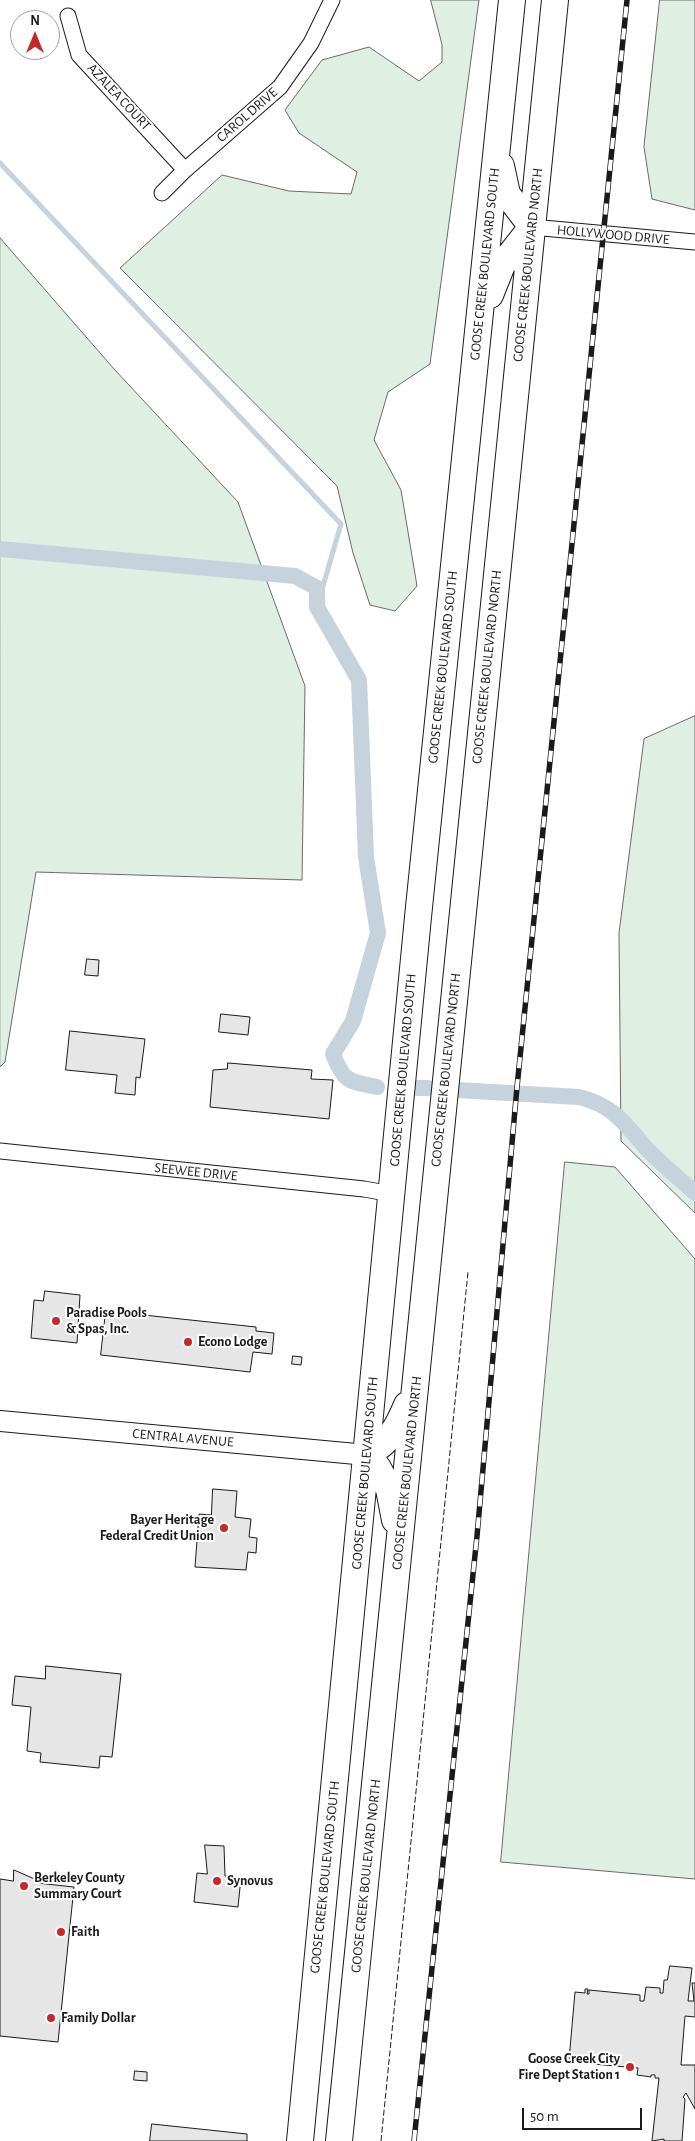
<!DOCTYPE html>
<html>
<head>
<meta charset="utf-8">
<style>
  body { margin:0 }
  #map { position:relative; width:695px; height:2141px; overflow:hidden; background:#fff; font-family:"Alegreya Sans",sans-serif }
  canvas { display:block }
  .north { position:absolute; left:10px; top:10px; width:50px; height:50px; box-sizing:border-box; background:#fff; border:1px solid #a3a3a3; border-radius:50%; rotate:0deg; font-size:14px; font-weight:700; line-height:20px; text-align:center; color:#1a1a1a }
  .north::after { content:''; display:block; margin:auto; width:18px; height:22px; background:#c62828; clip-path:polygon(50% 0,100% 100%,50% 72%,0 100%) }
  .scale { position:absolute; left:522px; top:2108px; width:120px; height:22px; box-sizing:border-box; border:2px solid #1a1a1a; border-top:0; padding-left:6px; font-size:15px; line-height:18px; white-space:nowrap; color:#1a1a1a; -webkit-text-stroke:4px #fff; paint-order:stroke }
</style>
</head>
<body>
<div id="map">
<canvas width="695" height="2141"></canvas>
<div class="north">N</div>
<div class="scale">50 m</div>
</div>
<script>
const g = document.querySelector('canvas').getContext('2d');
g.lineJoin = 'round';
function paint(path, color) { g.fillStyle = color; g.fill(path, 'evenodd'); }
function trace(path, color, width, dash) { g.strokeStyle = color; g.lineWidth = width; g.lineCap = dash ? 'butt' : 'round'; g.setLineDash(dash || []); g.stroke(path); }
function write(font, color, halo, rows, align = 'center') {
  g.font = font + ' "Alegreya Sans",sans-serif'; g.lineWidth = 4; g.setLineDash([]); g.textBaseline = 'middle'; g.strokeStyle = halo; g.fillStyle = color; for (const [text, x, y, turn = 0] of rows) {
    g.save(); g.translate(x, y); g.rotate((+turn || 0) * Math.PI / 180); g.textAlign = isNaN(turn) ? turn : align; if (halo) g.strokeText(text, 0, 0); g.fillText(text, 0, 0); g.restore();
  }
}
const green = new Path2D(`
  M431,0H479L430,364L388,392L374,440L401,490L417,586L395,611L370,605L353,553L337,486L120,268L222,175L289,191L351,194L357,172L299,133L285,110L322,60L369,47L419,81L442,62V45Z
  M660,0H695V210L652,199L644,147Z
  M0,238L114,369L238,502L305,686L302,880L36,872L5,1062L0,1067Z
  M695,716V1213L621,1141L619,933L644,739Z
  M565,1162L615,1167L695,1259V1879L501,1862Z`);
paint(green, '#e0efe3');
trace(green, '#6a6a6a', 1);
trace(new Path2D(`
  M0,163L341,524L317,607`), '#c6d2dc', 5);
trace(new Path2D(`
  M0,549L295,576L317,588V607L359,680L366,857L378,933L353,1021L333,1054C344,1083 349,1081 377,1087
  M417,1088H428
  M456,1090L579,1097C613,1105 625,1124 646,1148C661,1164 679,1178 695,1193`), '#c6d2dc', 16);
const building = new Path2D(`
  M87,959L99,960L98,976L85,975Z
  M221,1014L250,1017L248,1035L219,1032Z
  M70,1031L145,1039L140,1078L136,1077L135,1095L115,1093L117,1075L66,1070Z
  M228,1063L312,1070L311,1079L333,1080L329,1119L210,1107L213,1070L227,1069Z
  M45,1291L80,1295L77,1343L31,1338L34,1300L43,1301Z
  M106,1311L256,1327V1331L274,1333L272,1354L253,1352L250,1372L101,1355Z
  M293,1356L302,1357L301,1365L292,1364Z
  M213,1489L237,1491L235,1517L251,1519L249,1537L257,1538L256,1553L248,1552L246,1570L195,1567L199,1514L211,1515Z
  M46,1666L121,1674L112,1757L100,1756L99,1768L40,1762L41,1753L27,1751L31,1707L12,1705L15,1676L45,1679Z
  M205,1845L224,1846L225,1876L241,1878L238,1907L194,1902L197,1873L207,1874Z
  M14,1870L37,1880V1883L74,1887L58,2042L0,2036V1879L13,1881Z
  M670,1966L692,1968L688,2001H694L692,1983H695V2017L685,2016L681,2065H695V2109L686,2093L683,2097L685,2099L682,2141H664V2139L652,2141L659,2078H655V2075H651V2077L637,2075L638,2068L582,2063L581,2059L580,2063L569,2060L575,1992L585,1993V1989H588L587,1994H589V1990L640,1995V2001H644L646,1987L660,1988V1993H663L664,1980H667Z
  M135,2071L147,2072V2081L134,2080Z
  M152,2124L247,2134V2141H150Z`);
paint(building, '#e6e6e6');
trace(building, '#1a1a1a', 1);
const street = new Path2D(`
  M68,16L79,55L185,170
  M162,193L185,170L280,87L311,43L332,0
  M532,227L695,242
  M0,1151L364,1189L392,1194`);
const secondary = new Path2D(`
  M0,1421L367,1455`);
const highway = new Path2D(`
  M490,295L502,265L532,227L507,194L501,166
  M367,1455C390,1441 397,1429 407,1405
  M367,1455L378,1468L389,1489L395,1520
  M300,2141L418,917L512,0
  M339,2141L555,0`);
trace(street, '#1a1a1a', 17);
trace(secondary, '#1a1a1a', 22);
trace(highway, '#1a1a1a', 28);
trace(street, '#fff', 15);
trace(secondary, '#fff', 20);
trace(highway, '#fff', 26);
const rail = new Path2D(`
  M414,2141L477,1536L517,1087L627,0`);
trace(rail, '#1a1a1a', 5.5);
trace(rail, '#fff', 4, [11]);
trace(new Path2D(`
  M381,2141L468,1272`), '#1a1a1a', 1, [6, 2.5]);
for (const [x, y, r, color] of [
  [56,1321,5,"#c62828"],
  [188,1342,5,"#c62828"],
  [224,1528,5,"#c62828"],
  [217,1881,5,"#c62828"],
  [24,1886,5,"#c62828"],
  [61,1932,5,"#c62828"],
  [51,2018,5,"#c62828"],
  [630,2067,5,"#c62828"]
]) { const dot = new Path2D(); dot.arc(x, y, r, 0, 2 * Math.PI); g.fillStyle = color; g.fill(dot); trace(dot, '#fff', 2); }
write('14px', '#1a1a1a', '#fff', [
  ["AZALEA COURT",119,97,47],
  ["CAROL DRIVE",247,115,-41],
  ["HOLLYWOOD DRIVE",613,235,5],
  ["GOOSE CREEK BOULEVARD SOUTH",485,264,-84],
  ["GOOSE CREEK BOULEVARD NORTH",528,265,-84],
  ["GOOSE CREEK BOULEVARD SOUTH",443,667,-84],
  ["GOOSE CREEK BOULEVARD NORTH",487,667,-84],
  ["GOOSE CREEK BOULEVARD SOUTH",403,1070,-85],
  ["GOOSE CREEK BOULEVARD NORTH",446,1070,-84],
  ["SEEWEE DRIVE",196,1172,6],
  ["CENTRAL AVENUE",183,1438,5],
  ["GOOSE CREEK BOULEVARD SOUTH",365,1473,-85],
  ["GOOSE CREEK BOULEVARD NORTH",407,1473,-84],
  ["GOOSE CREEK BOULEVARD NORTH",366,1876,-84],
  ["GOOSE CREEK BOULEVARD SOUTH",325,1877,-84]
]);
write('bold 14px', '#1a1a1a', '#fff', [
  ["Paradise Pools",66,1313],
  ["& Spas, Inc.",66,1329],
  ["Econo Lodge",198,1342],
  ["Bayer Heritage",214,1520,"right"],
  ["Federal Credit Union",214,1536,"right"],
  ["Berkeley County",34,1878],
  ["Summary Court",34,1894],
  ["Synovus",227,1881],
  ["Faith",71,1932],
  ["Family Dollar",61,2018],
  ["Goose Creek City",620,2059,"right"],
  ["Fire Dept Station 1",620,2075,"right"]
], 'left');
</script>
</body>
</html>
